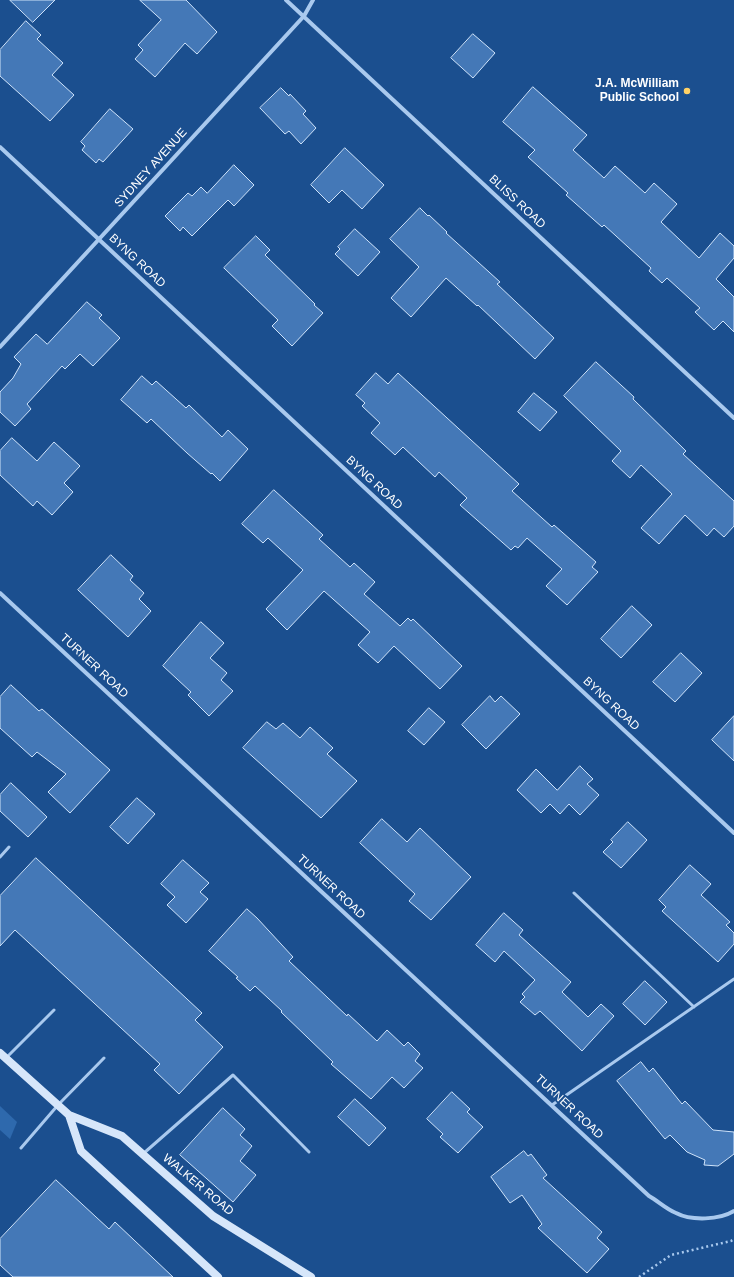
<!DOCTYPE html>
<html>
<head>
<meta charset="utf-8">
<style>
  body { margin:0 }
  canvas { display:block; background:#1b4f8f }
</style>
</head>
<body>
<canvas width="734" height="1277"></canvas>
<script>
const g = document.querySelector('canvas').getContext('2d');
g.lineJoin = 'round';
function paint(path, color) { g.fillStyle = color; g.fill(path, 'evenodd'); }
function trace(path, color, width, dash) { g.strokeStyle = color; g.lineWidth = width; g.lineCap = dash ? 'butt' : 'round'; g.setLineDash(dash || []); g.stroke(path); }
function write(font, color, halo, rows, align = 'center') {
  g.font = font + ' Helvetica,sans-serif'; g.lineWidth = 3.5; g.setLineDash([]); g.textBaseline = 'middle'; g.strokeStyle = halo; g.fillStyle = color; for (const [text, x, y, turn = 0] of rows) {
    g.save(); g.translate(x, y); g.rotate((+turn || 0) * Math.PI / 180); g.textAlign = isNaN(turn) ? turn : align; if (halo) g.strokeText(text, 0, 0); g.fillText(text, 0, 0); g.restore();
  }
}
paint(new Path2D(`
  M0,1106L17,1122L10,1139L0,1130Z`), '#2e69ad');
const building = new Path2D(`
  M10,0H55L33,22Z
  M140,0H186L217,32L197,54L185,43L155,77L135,59L143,50L138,45L161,20Z
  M26,21L41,35L37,39L63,63L52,75L74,95L50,121L0,76V50Z
  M473,34L495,53L473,78L451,58Z
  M533,87L587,135L573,150L604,178L615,166L645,193L654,183L677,204L661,222L699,258L720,233L734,246V258L716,279L734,297V332L723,321L714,330L695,312L700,308L667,278L662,283L649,271L651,268L604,225L602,227L566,195L568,193L528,157L535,150L503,122Z
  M281,88L289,96L290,94L306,111L303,114L316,128L301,144L289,131L285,134L260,108Z
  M110,109L133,129L103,162L99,159L96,163L82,150L85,146L81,142Z
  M345,148L384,185L362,209L342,190L329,203L311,185Z
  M234,165L254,185L234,206L228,200L192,236L183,227L180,231L165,216L188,193L192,196L201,187L207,193Z
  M420,208L428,216L429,215L447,232L446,233L500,282L497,284L554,338L535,359L478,305L477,306L446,278L411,317L391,298L419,267L390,239Z
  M355,229L380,252L358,276L335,254L340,249L338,247Z
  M256,236L270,250L265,255L315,304L314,305L323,313L292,346L272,326L278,320L224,268Z
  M87,302L102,315L99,318L120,338L93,366L80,354L65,369L62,366L27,404L31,409L15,426L0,412V392L13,378L21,364L14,357L36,334L47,344Z
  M596,362L634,397L633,399L686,451L683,454L734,501V526L724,537L714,528L707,536L685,515L659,544L641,528L672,494L641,465L630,478L612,461L621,451L564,396Z
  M376,373L388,384L398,373L519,484L512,491L552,527L554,525L596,562L592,567L598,572L567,605L546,586L562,569L527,538L518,548L515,546L511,550L460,505L467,498L439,472L435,477L403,447L395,455L371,433L380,423L362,406L365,403L356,395Z
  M142,376L152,385L156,381L186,408L189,405L222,437L228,430L248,449L220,481L212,473L211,474L187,453L151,419L147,423L121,400Z
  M534,393L557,412L540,431L518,412Z
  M12,438L37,461L54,442L80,466L64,483L73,492L52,515L37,501L33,506L0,475V451Z
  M274,490L323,535L319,539L350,567L354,563L375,582L364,594L400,626L408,618L411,621L413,619L462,666L440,689L394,646L378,663L358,645L370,632L324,591L287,630L266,609L303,570L268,538L263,543L242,524Z
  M111,555L133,576L130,580L144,593L139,599L151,611L128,637L78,590Z
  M632,606L652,625L621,658L601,639Z
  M201,622L224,643L210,658L227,673L221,680L233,691L209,716L188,695L191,692L163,666Z
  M681,653L702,673L675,702L653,682Z
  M11,685L39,711L42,709L110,770L70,813L48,792L66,774L37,752L32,757L0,728V697Z
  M490,696L495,702L501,696L520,714L486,749L462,725Z
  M429,708L445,722L424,745L408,731Z
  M734,716V761L712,740Z
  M267,722L276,729L283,723L300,738L310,727L333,748L327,754L357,781L321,818L243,748Z
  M580,766L593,779L587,784L599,795L580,815L569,804L560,814L550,804L541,813L517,790L536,769L557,790Z
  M11,783L47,817L28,837L0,811V795Z
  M137,798L155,814L128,844L110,827Z
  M382,819L407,842L420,828L471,877L431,920L409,901L415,894L360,843Z
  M628,822L647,840L621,868L603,852L613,842L611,840Z
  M36,858L202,1013L195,1020L223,1047L179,1094L154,1070L160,1064L15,930L0,946V896Z
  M183,860L209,883L200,892L208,899L186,923L167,905L175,897L161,884Z
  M690,865L711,884L701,895L730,922L726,925L734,933V944L718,962L662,911L666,907L659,900Z
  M247,909L257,918L293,957L289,961L347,1016L348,1014L377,1041L387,1030L404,1046L408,1042L420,1054L415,1061L423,1068L404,1088L392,1077L371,1099L331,1064L333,1062L281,1012L282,1011L255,986L250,991L236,978L238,977L209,951Z
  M504,913L523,930L519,935L571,982L562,992L588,1017L601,1004L614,1016L582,1051L540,1011L535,1015L520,1002L525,997L522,994L535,980L504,951L495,962L476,945Z
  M645,981L667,1002L645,1025L623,1004Z
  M641,1062L649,1072L653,1068L682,1104L685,1101L713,1130L734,1132V1154L718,1166L704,1165L705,1160L687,1152L670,1135L665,1139L617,1081Z
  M452,1092L470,1109L467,1112L483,1127L458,1153L440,1137L443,1134L427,1119Z
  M355,1099L386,1128L369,1146L338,1117Z
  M223,1108L245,1129L240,1135L252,1146L240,1161L256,1175L233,1202L180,1155Z
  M524,1151L528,1156L531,1154L547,1175L543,1178L602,1232L597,1238L609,1249L587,1273L538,1228L542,1224L522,1195L510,1203L491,1177Z
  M56,1180L109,1229L115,1222L173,1277H13L0,1265V1239Z`);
paint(building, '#4478b7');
trace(building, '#cfe3fa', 1);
trace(new Path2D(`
  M639,1277L671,1255L731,1241L734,1239`), '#a9c9ee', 2.5, [2, 3]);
trace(new Path2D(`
  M0,857L9,847
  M574,893L694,1007
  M6,1058L54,1010
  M552,1105L734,979
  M21,1148L58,1105L104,1058
  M144,1153L233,1075L309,1152`), '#a9c9ee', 3);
trace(new Path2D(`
  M286,0L734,418
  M0,147L734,833
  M0,347L304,16L313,0
  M0,593L649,1196C658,1201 666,1209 676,1213C691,1221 720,1220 734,1211`), '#a9c9ee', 4);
trace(new Path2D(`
  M0,1053L69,1115L122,1136L213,1216L311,1277
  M69,1115L81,1151L218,1277`), '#d6e6fa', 8);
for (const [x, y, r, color] of [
  [687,91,4,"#ffd166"]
]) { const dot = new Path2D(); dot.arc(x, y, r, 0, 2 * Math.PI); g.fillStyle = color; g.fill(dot); trace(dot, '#1b4f8f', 1.5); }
write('bold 12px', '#fff', '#1b4f8f', [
  ["J.A. McWilliam",679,84],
  ["Public School",679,98]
], 'right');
write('12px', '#fff', '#1b4f8f', [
  ["SYDNEY AVENUE",151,168,-48],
  ["BLISS ROAD",517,202,43],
  ["BYNG ROAD",137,261,43],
  ["BYNG ROAD",374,483,43],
  ["TURNER ROAD",94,666,43],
  ["BYNG ROAD",611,704,43],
  ["TURNER ROAD",331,887,43],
  ["TURNER ROAD",569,1107,43],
  ["WALKER ROAD",198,1185,40]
]);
</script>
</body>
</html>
